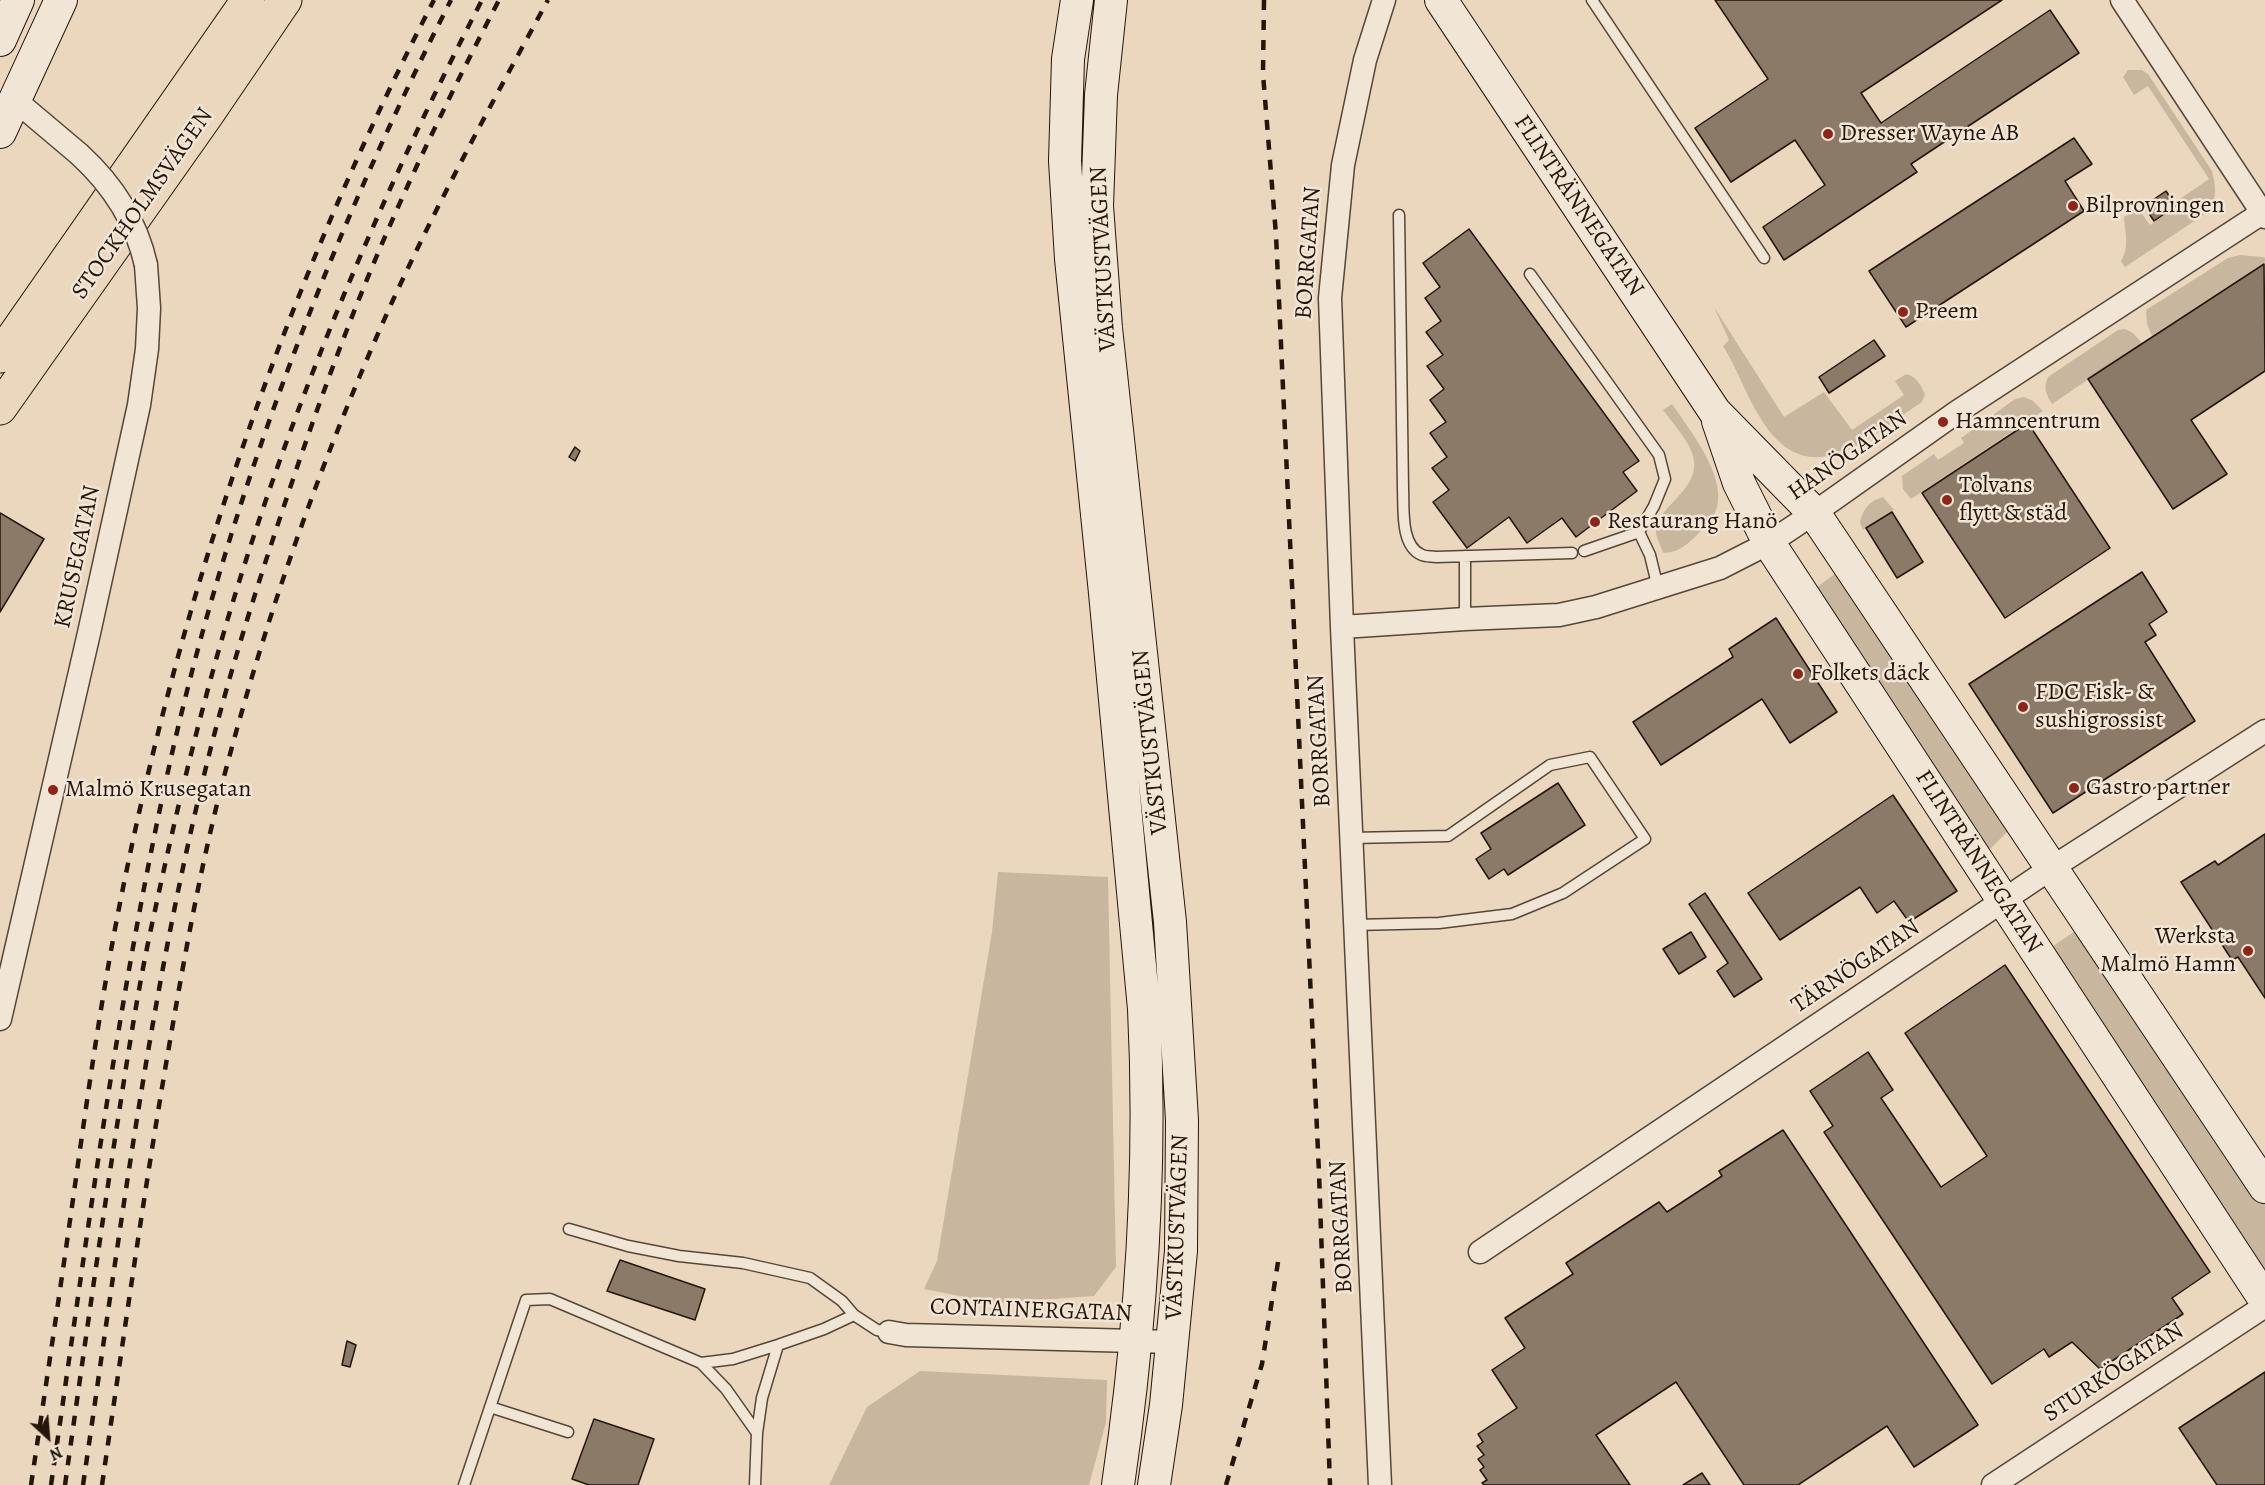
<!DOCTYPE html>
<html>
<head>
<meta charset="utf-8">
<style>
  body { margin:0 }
  #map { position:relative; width:2265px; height:1485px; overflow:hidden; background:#ead7be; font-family:Alegreya,serif }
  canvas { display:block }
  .north { position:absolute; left:18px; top:1407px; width:60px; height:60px; -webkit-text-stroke:4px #f1e5d5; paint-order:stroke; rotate:154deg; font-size:16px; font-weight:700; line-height:24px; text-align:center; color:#25150a }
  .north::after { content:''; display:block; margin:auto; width:21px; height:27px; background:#25150a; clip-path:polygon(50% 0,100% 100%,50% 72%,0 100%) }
</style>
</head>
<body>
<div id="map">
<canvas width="2265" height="1485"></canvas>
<div class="north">N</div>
</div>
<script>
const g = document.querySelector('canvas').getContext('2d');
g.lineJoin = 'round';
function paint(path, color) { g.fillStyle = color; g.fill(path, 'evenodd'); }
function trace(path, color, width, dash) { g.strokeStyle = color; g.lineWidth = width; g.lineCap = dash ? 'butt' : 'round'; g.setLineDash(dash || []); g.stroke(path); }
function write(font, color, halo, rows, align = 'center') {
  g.font = font + ' Alegreya,serif'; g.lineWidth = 5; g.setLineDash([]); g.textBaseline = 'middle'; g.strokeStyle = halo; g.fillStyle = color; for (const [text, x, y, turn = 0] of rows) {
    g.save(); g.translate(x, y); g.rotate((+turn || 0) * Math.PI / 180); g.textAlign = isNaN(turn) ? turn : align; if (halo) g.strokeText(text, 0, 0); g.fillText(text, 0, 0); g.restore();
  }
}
paint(new Path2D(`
  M2128,70H2142L2148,74L2212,171C2216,188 2218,201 2205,214L2125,267L2121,261C2130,246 2125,234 2124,217L2133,211L2139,210L2150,225L2179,205L2177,201L2209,179L2148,86L2134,95L2123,77Z
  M2240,255L2262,257L2265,258V262L2152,336L2147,324L2146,310L2228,258Z
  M1714,307L1784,417L1824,392L1852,430L1904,395L1895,381L1906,374C1917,377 1920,384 1925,394L1922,402C1869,437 1809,497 1761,419C1746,396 1738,370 1723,346L1729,340Z
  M2125,329L2133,333L2142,343L2052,404C2046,394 2043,388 2048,377L2118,330Z
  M2024,397L2033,401L2043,411L1911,499L1903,489L1902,476L1934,454L1938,460L1964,443L1961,438L2015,399Z
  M1672,404C1689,429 1726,475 1717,507C1714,518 1706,526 1698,534C1688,544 1678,553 1663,553C1661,546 1656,538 1656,531C1658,504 1705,488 1692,453C1688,440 1672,422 1663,410Z
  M1883,497L1894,510L1863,530L1860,522C1863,509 1869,501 1883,497Z
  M1840,570L2013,826L1985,854L1813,590Z
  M998,872L1108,877L1116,1267L1094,1296L996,1303L924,1289L937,1261L992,932Z
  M2081,927L2265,1204V1276L2049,949Z
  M920,1371L1107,1380L1106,1422L1089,1485H829L867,1407Z`), '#c9b69f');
const building = new Path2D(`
  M1715,0H2002L1861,93L1881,123L2050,10L2079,53L1911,164L1917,172L1784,260L1763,227L1825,185L1795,140L1731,182L1695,128L1768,79Z
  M2074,138L2092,164L2065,181L2084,211L1906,327L1869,271Z
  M2166,191L2176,206L2154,221L2144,206Z
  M1469,229L1639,461L1623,472L1637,491L1576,537L1562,518L1527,543L1509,517L1467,548L1433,502L1449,490L1432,468L1447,457L1430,433L1446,422L1430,400L1444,389L1427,366L1443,355L1426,332L1441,321L1425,298L1440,287L1423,263Z
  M2264,264L2265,371L2191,420L2227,474L2173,509L2088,379Z
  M1874,340L1885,356L1829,393L1819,377Z
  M2028,423L2110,548L2005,618L1922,493Z
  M575,447L580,451L575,461L569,457Z
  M1892,512L1923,562L1897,578L1866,528Z
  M0,513L44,539L0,612Z
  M2142,572L2167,612L2149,624L2156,635L2145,642L2195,721L2053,813L1969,684Z
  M1776,618L1837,712L1790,743L1762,699L1661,765L1633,722L1733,657L1729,649Z
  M1558,783L1585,825L1508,875L1504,869L1489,879L1476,859L1491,849L1481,833Z
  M1893,795L1957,891L1909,922L1894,901L1877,913L1860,887L1780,940L1748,893Z
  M2265,834V998L2238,957L2232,960L2181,882L2215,861L2218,865Z
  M1705,893L1762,979L1734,997L1717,971L1728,963L1689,904Z
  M1691,932L1706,957L1679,974L1663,949Z
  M2005,965L2210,1272L2172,1298L2183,1314L2100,1369L2072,1342L2049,1357L2044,1349L1992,1384L1824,1132L1833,1126L1810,1091L1868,1052L1893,1090L1881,1098L1941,1187L1987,1156L1905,1033Z
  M1783,1130L1978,1425L1914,1467L1887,1426L1798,1485H1744L1676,1382L1596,1435L1630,1485H1484L1482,1483L1487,1480L1480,1470L1484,1467L1478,1459L1484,1455L1477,1446L1483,1442L1478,1434L1517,1408L1492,1370L1525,1348L1505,1318L1573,1274L1566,1263L1659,1202L1667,1212L1722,1176L1719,1171Z
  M620,1260L705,1289L695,1320L607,1291Z
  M347,1341L356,1345L350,1367L342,1365Z
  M2265,1372V1485H2217L2179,1428Z
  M594,1419L654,1439L638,1485H589L572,1479Z
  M1702,1473L1710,1485H1683Z`);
paint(building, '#8b7a68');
trace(building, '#25150a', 1.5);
const lane = new Path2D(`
  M1592,0L1764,258
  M1399,215L1403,489C1404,508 1400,546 1422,555C1426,557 1432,556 1436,557L1572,553
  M1530,274L1659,455L1665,479L1654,506L1639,532L1650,555L1658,588
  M1584,551L1639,532
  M1465,619V556
  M1351,838L1448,836L1550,765L1590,757L1645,839L1563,893L1512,914L1439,923L1355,925
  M569,1229L628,1246L679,1256L743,1263L810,1278L842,1301L854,1315L877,1330L889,1332
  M701,1363L726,1389L757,1433
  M490,1407L568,1432
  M464,1485L526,1300L550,1299L701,1363L733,1359L778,1345L824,1329L854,1315
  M755,1485L757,1433L762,1398L778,1345`);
const street = new Path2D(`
  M2122,0L2265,217
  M15,100L79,154
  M1342,627L1465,619L1559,615L1596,607L1720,568L1769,543L1814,513L1957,412L2265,211
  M0,1019L89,633L139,405L147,349L149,308L146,265
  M1480,1252L2053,867L2265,731
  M889,1332L906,1335L1173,1342
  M1380,1485L1342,627L1330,298L1343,165L1365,60L1384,0
  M1993,1485L2265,1306`);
const secondary = new Path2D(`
  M1077,0L1068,59L1065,161L1071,259L1105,593L1144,1009C1152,1168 1141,1328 1118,1485
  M1111,0L1101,95L1097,206L1106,328L1170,922L1182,1120L1181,1251L1166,1405L1154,1485
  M1441,0L1715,412L1814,513L2265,1187
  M0,40L18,0
  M0,132L61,0
  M1718,421L1739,483L1769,543L2265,1300`);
const highway = new Path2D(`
  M0,356L248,0
  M0,408L206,116L285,0`);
trace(lane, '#564637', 13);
trace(street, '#564637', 25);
trace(secondary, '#25150a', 34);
trace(highway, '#25150a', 35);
trace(lane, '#f1e5d5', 10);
trace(street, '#f1e5d5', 22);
trace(secondary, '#f1e5d5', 32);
trace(highway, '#ead7be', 33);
trace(new Path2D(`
  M1264,0L1263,74L1276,235L1319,1173L1330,1485
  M31,1485C46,1385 61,1285 75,1185C88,1093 101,1000 119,908C181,592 286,286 434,0
  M51,1485C87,1239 118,992 173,749C232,492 331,235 451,0
  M65,1485C81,1372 97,1258 114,1145C126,1068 137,991 154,915C178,803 205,691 239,582C302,381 385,187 482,0
  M83,1485C119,1241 149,995 209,755C231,667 259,580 288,494C317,408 348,322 384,239C419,158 458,79 499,0
  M102,1485C124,1335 145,1184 171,1035C187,942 204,849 229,758C271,601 326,448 393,300C440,198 494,99 548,0
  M1226,1485L1262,1364L1278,1262`), '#25150a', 4.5, [10, 10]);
const streetBridge = new Path2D(`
  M79,154C113,185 136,220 146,265`);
trace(streetBridge, '#564637', 25, []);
trace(streetBridge, '#f1e5d5', 22);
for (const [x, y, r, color] of [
  [1828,134,6,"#8f2418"],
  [2073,206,6,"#8f2418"],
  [1903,312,6,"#8f2418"],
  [1943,422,6,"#8f2418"],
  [1947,500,6,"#8f2418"],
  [1595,522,6,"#8f2418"],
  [1798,674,6,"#8f2418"],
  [2023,707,6,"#8f2418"],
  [2074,788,6,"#8f2418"],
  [53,790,6,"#8f2418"],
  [2248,951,6,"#8f2418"]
]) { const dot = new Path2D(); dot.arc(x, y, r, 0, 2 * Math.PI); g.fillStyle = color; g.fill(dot); trace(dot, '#f1e5d5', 2); }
write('24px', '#25150a', '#f1e5d5', [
  ["Dresser Wayne AB",1840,134],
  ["Bilprovningen",2085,206],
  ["Preem",1915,312],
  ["Hamncentrum",1955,422],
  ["Tolvans",1959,486],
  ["flytt & städ",1959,514],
  ["Restaurang Hanö",1607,522],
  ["Folkets däck",1810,674],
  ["FDC Fisk- &",2035,693],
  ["sushigrossist",2035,721],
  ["Gastro partner",2086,788],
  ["Malmö Krusegatan",65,790],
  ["Werksta",2236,937,"right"],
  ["Malmö Hamn",2236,965,"right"]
], 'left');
write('24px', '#25150a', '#f1e5d5', [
  ["STOCKHOLMSVÄGEN",143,204,-55],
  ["FLINTRÄNNEGATAN",1578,206,56],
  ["BORRGATAN",1309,253,-86],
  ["VÄSTKUSTVÄGEN",1104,259,-93],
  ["HANÖGATAN",1848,456,-35],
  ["KRUSEGATAN",78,557,-78],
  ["BORRGATAN",1320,741,-93],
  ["VÄSTKUSTVÄGEN",1151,742,-96],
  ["FLINTRÄNNEGATAN",1978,862,57],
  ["TÄRNÖGATAN",1856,967,-34],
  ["VÄSTKUSTVÄGEN",1178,1227,-88],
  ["BORRGATAN",1342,1227,-93],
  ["CONTAINERGATAN",1031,1311,2],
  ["STURKÖGATAN",2114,1373,-33]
]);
</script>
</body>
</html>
